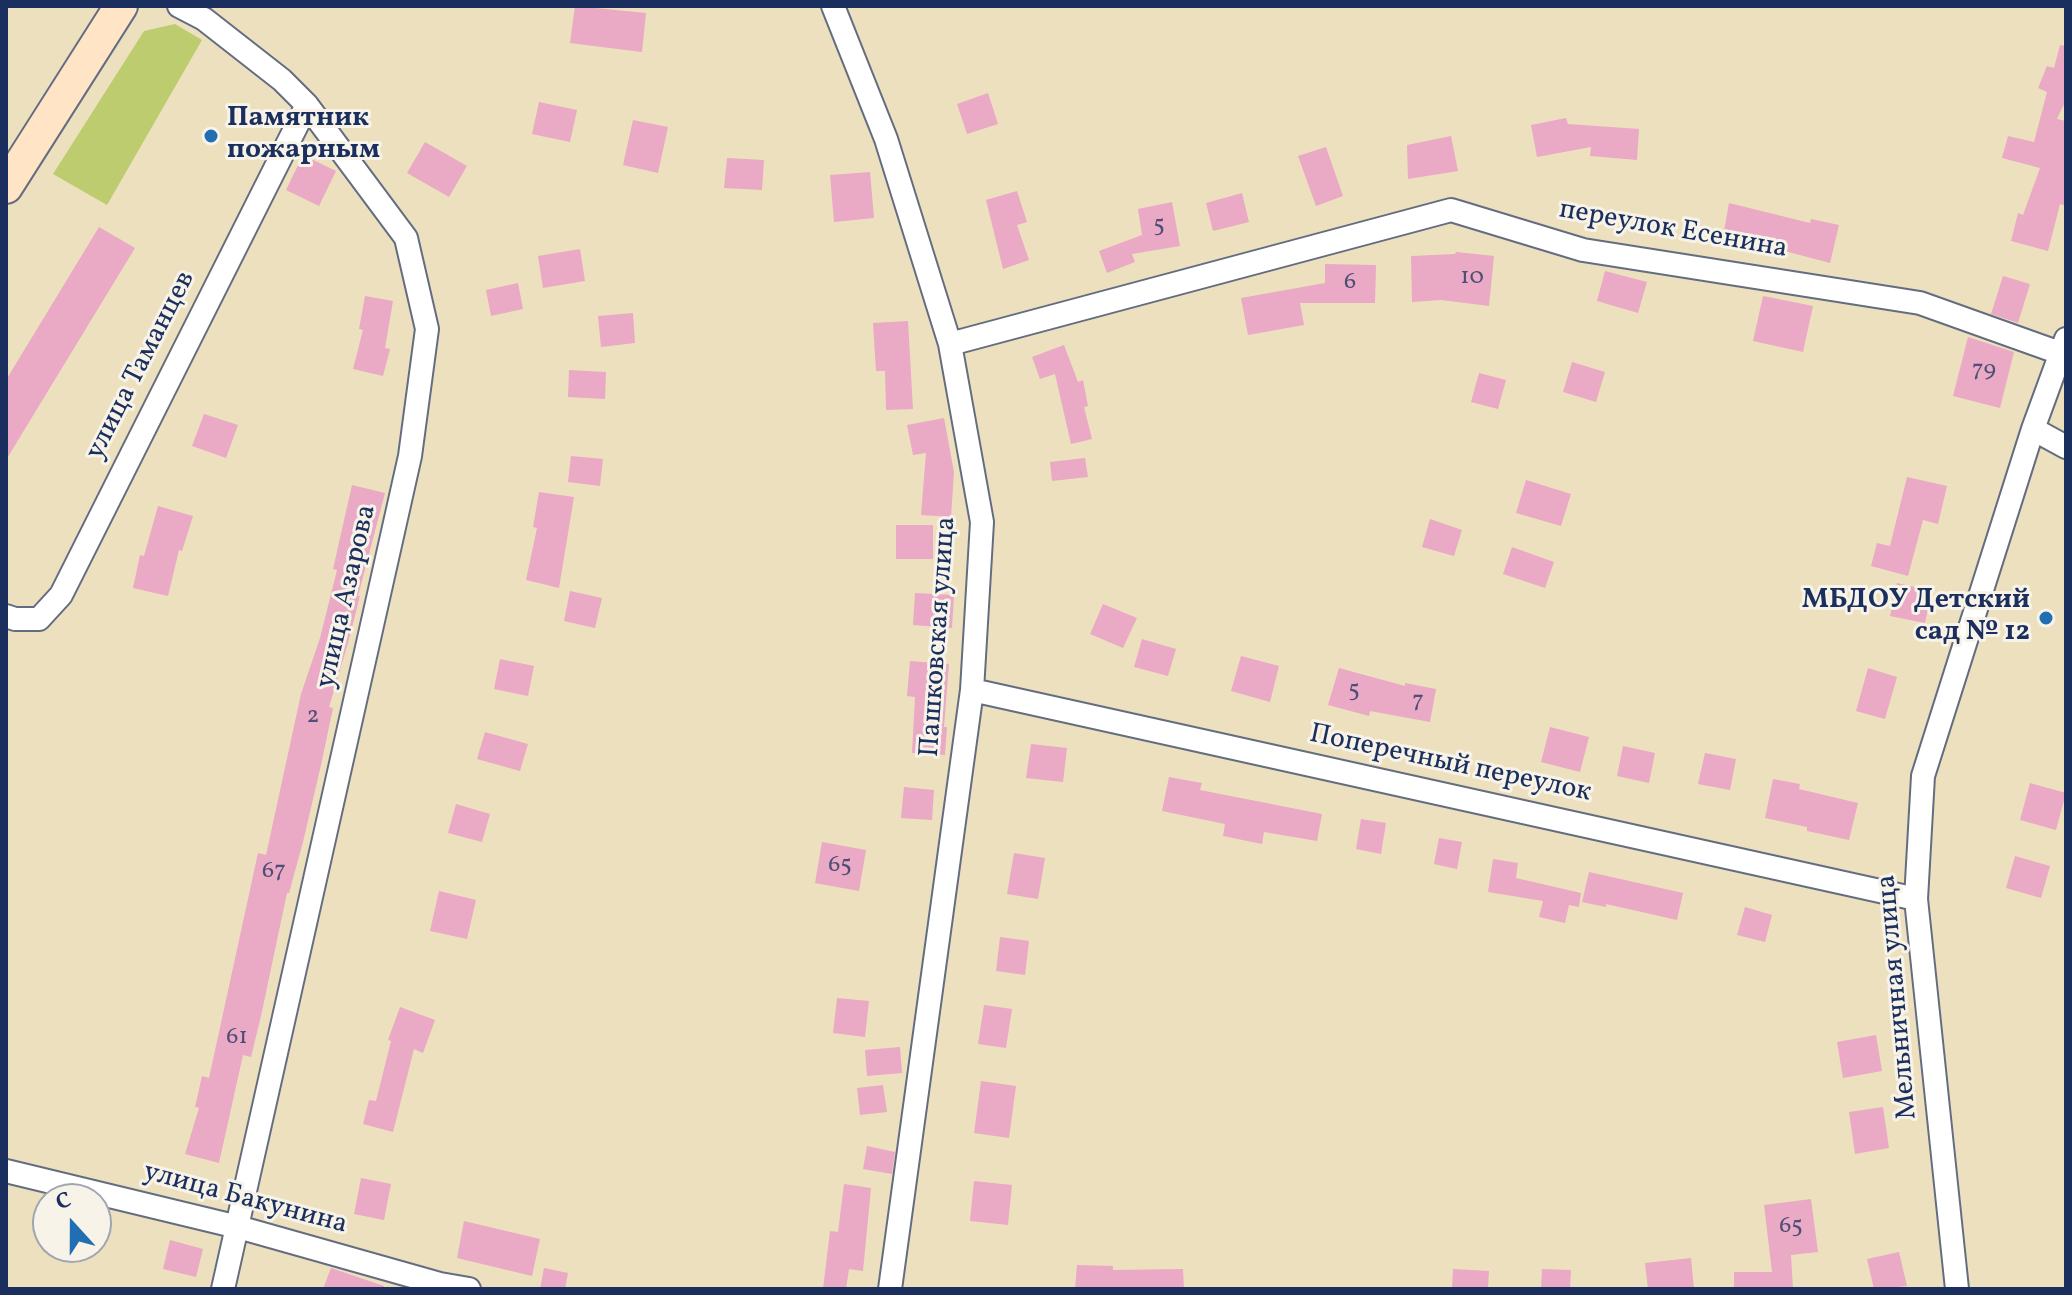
<!DOCTYPE html>
<html>
<head>
<meta charset="utf-8">
<style>
  body { margin:0 }
  #map { position:relative; width:2072px; height:1295px; overflow:hidden; background:#ede0bf; font-family:Vollkorn,serif }
  canvas { display:block }
  .frame { position:absolute; inset:0; border:8px solid #1b2f5e; pointer-events:none }
  .north { position:absolute; left:32px; top:1183px; width:80px; height:80px; box-sizing:border-box; background:#f7f3e8; border:2px solid #9fa5b1; border-radius:50%; rotate:339deg; font-size:22px; font-weight:700; line-height:32px; text-align:center; color:#1b2f5e }
  .north::after { content:''; display:block; margin:auto; width:28px; height:36px; background:#1f6fb2; clip-path:polygon(50% 0,100% 100%,50% 72%,0 100%) }
</style>
</head>
<body>
<div id="map">
<canvas width="2072" height="1295"></canvas>
<div class="frame"></div>
<div class="north">С</div>
</div>
<script>
const g = document.querySelector('canvas').getContext('2d');
g.lineJoin = 'round';
function paint(path, color) { g.fillStyle = color; g.fill(path, 'evenodd'); }
function trace(path, color, width, dash) { g.strokeStyle = color; g.lineWidth = width; g.lineCap = dash ? 'butt' : 'round'; g.setLineDash(dash || []); g.stroke(path); }
function write(font, color, halo, rows, align = 'center') {
  g.font = font + ' Vollkorn,serif'; g.lineWidth = 6; g.setLineDash([]); g.textBaseline = 'middle'; g.strokeStyle = halo; g.fillStyle = color; for (const [text, x, y, turn = 0] of rows) {
    g.save(); g.translate(x, y); g.rotate((+turn || 0) * Math.PI / 180); g.textAlign = isNaN(turn) ? turn : align; if (halo) g.strokeText(text, 0, 0); g.fillText(text, 0, 0); g.restore();
  }
}
paint(new Path2D(`
  M175,24L202,40L107,205L53,174L144,31Z`), '#bccc6e');
paint(new Path2D(`
  M575,6L646,13L642,52L570,43Z
  M2060,45L2066,46V100L2057,119L2066,121V206L2060,204L2048,251L2011,241L2018,213L2023,215L2040,168L2002,158L2008,136L2034,142L2047,92L2038,88L2047,66L2054,68Z
  M988,93L998,124L967,134L957,104Z
  M539,102L577,110L570,142L532,134Z
  M1566,118L1568,124L1639,129L1637,160L1590,156L1591,147L1537,157L1531,125Z
  M633,120L668,127L658,173L623,165Z
  M1451,136L1458,171L1408,179L1407,145Z
  M425,142L467,166L449,197L407,173Z
  M1326,147L1343,196L1316,206L1298,156Z
  M303,155L336,171L319,206L286,190Z
  M727,158L764,160L762,190L724,188Z
  M870,172L874,218L834,222L830,175Z
  M1017,191L1027,222L1017,225L1029,260L1003,269L986,200Z
  M1242,193L1249,222L1213,231L1206,203Z
  M1172,202L1180,246L1132,254L1135,262L1107,273L1099,251L1142,235L1138,209Z
  M1729,203L1810,223L1811,219L1839,225L1830,263L1766,246L1767,239L1724,231Z
  M99,227L135,248L6,460V380Z
  M580,249L585,281L543,288L538,256Z
  M1456,252L1494,256L1489,306L1441,300L1412,302L1411,256L1455,254Z
  M1325,264L1376,265L1375,303H1300L1304,325L1248,335L1241,298L1325,283Z
  M1605,271L1647,282L1638,313L1597,301Z
  M2003,276L2030,284L2018,323L1991,314Z
  M518,283L523,309L491,316L486,290Z
  M365,296L393,301L385,348L390,349L383,376L353,369L363,330L359,329Z
  M1763,296L1813,306L1803,352L1753,341Z
  M633,313L635,343L601,347L598,316Z
  M908,321L913,409L886,410L885,371H876L873,323Z
  M1968,337L2014,352L2000,408L1953,396Z
  M1064,345L1078,382L1083,380L1088,406L1084,407L1092,439L1071,444L1055,374L1040,379L1032,357Z
  M1572,362L1605,372L1596,402L1563,392Z
  M569,370L606,372L605,399L568,397Z
  M1479,373L1506,380L1498,409L1471,402Z
  M204,414L238,425L226,458L192,446Z
  M944,418L954,472L951,517L921,515L926,453L913,455L907,425Z
  M571,456L603,459L600,486L568,482Z
  M1085,458L1088,477L1052,481L1050,462Z
  M1907,477L1947,486L1938,524L1923,520L1908,576L1871,566L1877,543L1890,546Z
  M1526,480L1571,494L1561,526L1516,513Z
  M352,485L385,493L358,596H360L348,643L329,707L333,708L321,765L303,842L289,893H287L261,1016L251,1057L243,1055L219,1163L185,1154L199,1108L195,1107L202,1076L209,1078L258,853L266,855L301,694L320,638L337,570L333,569Z
  M539,492L574,497L559,588L526,580L537,528L533,527Z
  M158,506L193,516L182,551L179,550L168,596L133,588L140,555L144,556Z
  M1430,519L1462,530L1454,556L1422,547Z
  M896,525H933V559H896Z
  M1512,547L1554,562L1545,588L1503,574Z
  M1897,583L1932,591L1925,623L1890,616Z
  M570,591L602,598L595,628L564,621Z
  M915,593L954,595L952,628L913,625Z
  M1103,604L1137,618L1123,648L1090,634Z
  M1142,639L1176,649L1168,676L1134,667Z
  M1241,656L1279,666L1270,702L1231,691Z
  M500,659L534,666L528,696L494,689Z
  M910,661L949,664L944,727H947L945,755L912,753L915,697L907,696Z
  M1339,668L1405,686V683L1436,689L1430,722L1370,711L1369,716L1328,705Z
  M1868,668L1897,677L1885,719L1856,711Z
  M1550,727L1589,737L1580,772L1541,762Z
  M485,732L528,744L520,771L477,759Z
  M1031,744L1067,748L1063,782L1026,778Z
  M1623,746L1655,753L1649,783L1617,776Z
  M1705,753L1736,759L1730,790L1698,784Z
  M1169,777L1202,783L1200,790L1322,814L1317,841L1264,832L1262,844L1223,836L1225,824L1162,811Z
  M1773,779L1800,784L1799,789L1858,803L1849,840L1807,831V827L1765,818Z
  M2030,783L2066,793L2056,830L2020,820Z
  M904,787L934,790L932,820L901,818Z
  M456,804L490,814L482,842L448,833Z
  M1361,819L1386,823L1381,854L1356,849Z
  M1439,838L1462,842L1457,869L1434,864Z
  M822,842L866,850L859,891L815,883Z
  M1014,853L1045,858L1038,899L1007,894Z
  M2015,856L2050,866L2041,898L2006,888Z
  M1493,859L1518,863L1516,878L1581,893L1579,907L1569,905L1565,923L1539,917L1543,901L1488,892Z
  M1589,872L1683,893L1677,920L1606,904V907L1582,902Z
  M439,891L476,900L467,939L430,931Z
  M1745,907L1772,915L1765,942L1737,935Z
  M1000,937L1029,941L1025,975L996,971Z
  M837,998L869,1001L865,1037L833,1033Z
  M984,1005L1012,1009L1006,1048L978,1044Z
  M400,1007L435,1020L423,1053L414,1049L393,1132L363,1124L369,1100L376,1101L391,1041L388,1040Z
  M1876,1035L1882,1071L1843,1078L1837,1042Z
  M900,1047L902,1073L867,1076L865,1050Z
  M981,1081L1016,1086L1009,1138L974,1133Z
  M883,1085L887,1112L860,1115L857,1088Z
  M1883,1107L1889,1148L1855,1154L1849,1112Z
  M867,1146L895,1152L892,1174L863,1169Z
  M361,1178L391,1184L384,1220L354,1214Z
  M974,1181L1012,1185L1008,1225L970,1221Z
  M844,1184L871,1188L863,1271L849,1269L846,1289H823L830,1231L838,1232Z
  M1811,1199L1818,1252L1791,1255L1793,1289H1734V1272H1772L1764,1205Z
  M464,1221L540,1239L532,1276L457,1258Z
  M170,1240L203,1249L196,1277L163,1269Z
  M1899,1252L1907,1286L1874,1289L1867,1259Z
  M1691,1258L1694,1289H1648L1645,1263Z
  M1077,1265L1113,1266V1270L1183,1269L1184,1289H1075Z
  M331,1268L384,1286V1289H323Z
  M544,1268L568,1273L565,1289H540Z
  M1453,1269L1489,1271L1488,1289H1452Z
  M1542,1269L1571,1270L1570,1289H1541Z`), '#eaa9c4');
const street = new Path2D(`
  M179,6L204,19L282,80L307,105L406,238L427,329L410,456L223,1289
  M833,6L886,139L950,344L982,522L972,690L890,1289
  M950,344L1451,210L1583,250L1920,303L2060,353
  M2033,429L2066,447
  M6,616L15,619H39L61,595L307,105
  M972,690L1916,899
  M6,1171L238,1227L440,1284L469,1289
  M1957,1289L1916,899L1923,776L2033,429L2066,339`);
const secondary = new Path2D(`
  M6,187L121,6`);
trace(street, '#646d80', 26);
trace(secondary, '#646d80', 36);
trace(street, '#fff', 22);
trace(secondary, '#ffe4c6', 32);
for (const [x, y, r, color] of [
  [211,136,8,"#1f6fb2"],
  [2046,618,8,"#1f6fb2"]
]) { const dot = new Path2D(); dot.arc(x, y, r, 0, 2 * Math.PI); g.fillStyle = color; g.fill(dot); trace(dot, '#f7f3e8', 3); }
write('24px', '#4f4e78', null, [
  ["5",1159,227],
  ["10",1472,279],
  ["6",1350,284],
  ["79",1984,372],
  ["5",1354,692],
  ["7",1418,703],
  ["2",313,718],
  ["65",840,867],
  ["67",274,873],
  ["61",237,1039],
  ["65",1791,1228]
]);
write('bold 28px', '#1b2f5e', '#f7f3e8', [
  ["Памятник",227,120],
  ["пожарным",227,152],
  ["МБДОУ Детский",2030,602,"right"],
  ["сад № 12",2030,634,"right"]
], 'left');
write('28px', '#1b2f5e', '#f7f3e8', [
  ["переулок Есенина",1673,231,10],
  ["улица Таманцев",142,366,-63],
  ["улица Азарова",348,597,-77],
  ["Пашковская улица",940,637,-86],
  ["Поперечный переулок",1450,765,12],
  ["Мельничная улица",1899,997,-95],
  ["улица Бакунина",245,1200,15]
]);
</script>
</body>
</html>
